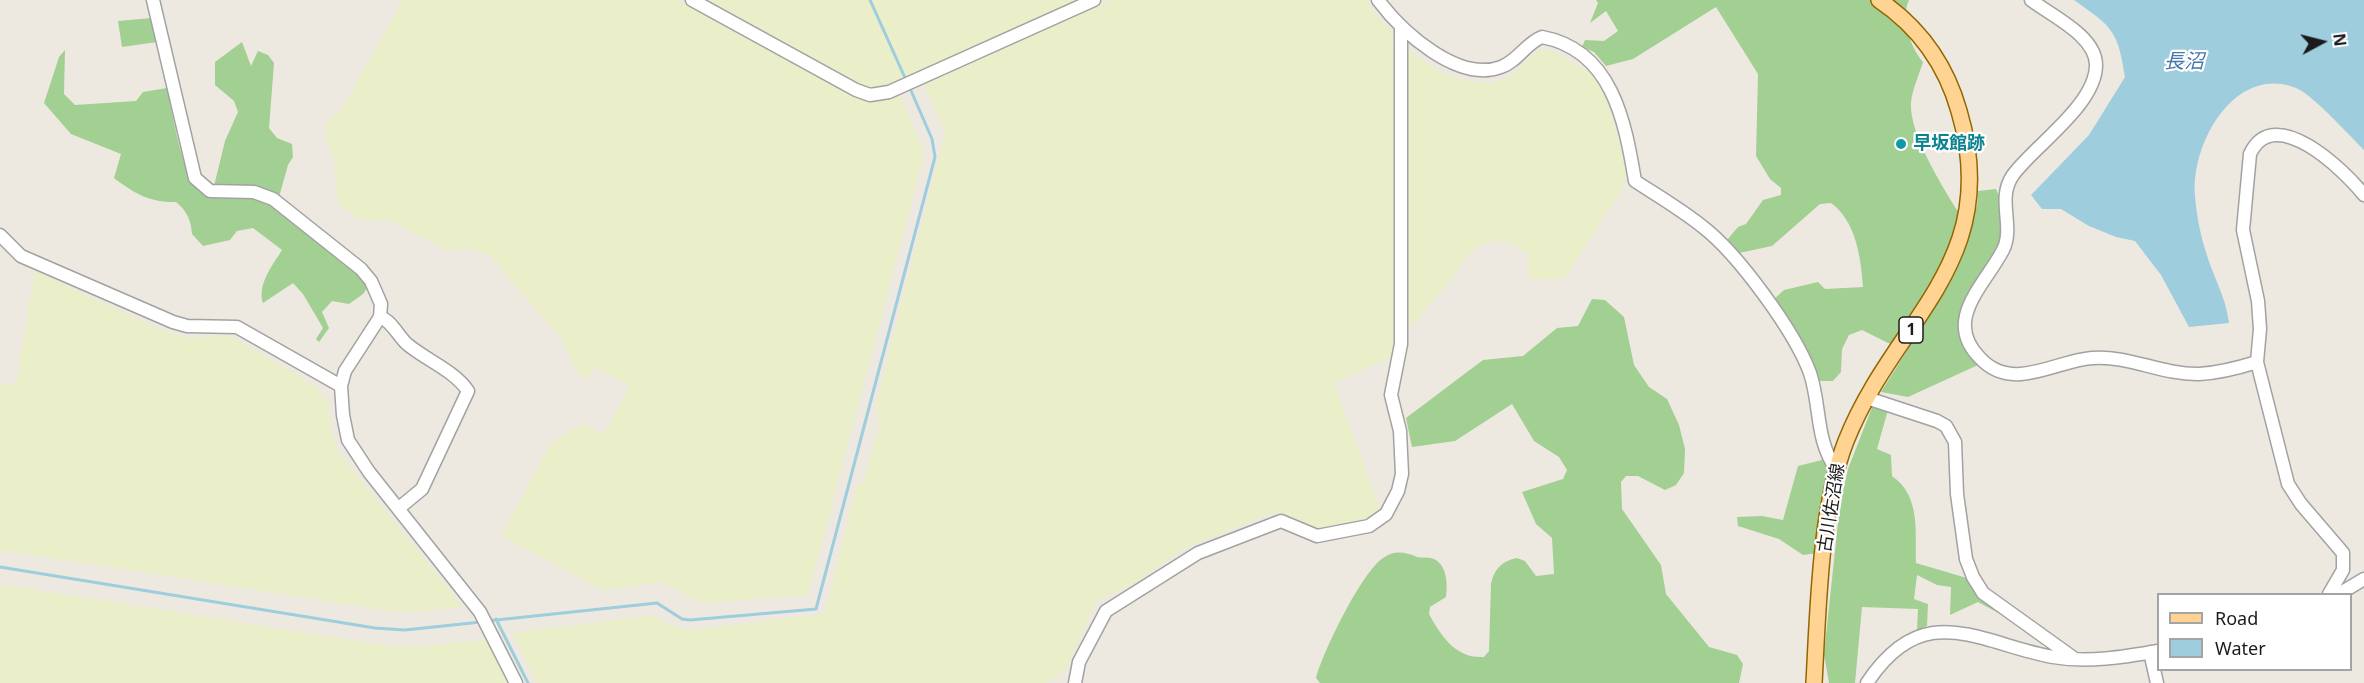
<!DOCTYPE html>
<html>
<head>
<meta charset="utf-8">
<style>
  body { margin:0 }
  #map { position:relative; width:2364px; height:683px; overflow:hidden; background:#ede9e0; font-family:"Noto Sans",sans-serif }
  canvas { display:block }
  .legend { position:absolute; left:2157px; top:593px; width:195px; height:78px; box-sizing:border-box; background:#fff; border:2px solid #a4a4a4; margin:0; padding:8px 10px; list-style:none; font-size:18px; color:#1b1b1b }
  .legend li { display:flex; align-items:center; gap:12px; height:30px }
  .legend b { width:30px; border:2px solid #a4a4a4 }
  .north { position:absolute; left:2292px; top:12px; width:60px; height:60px; -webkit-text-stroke:4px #fff; paint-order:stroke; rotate:83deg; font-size:16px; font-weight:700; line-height:24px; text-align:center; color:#1b1b1b }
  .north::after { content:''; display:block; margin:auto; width:21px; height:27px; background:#1b1b1b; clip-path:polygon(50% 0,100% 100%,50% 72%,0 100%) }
</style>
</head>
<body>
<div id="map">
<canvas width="2364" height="683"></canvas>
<ul class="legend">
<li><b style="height:8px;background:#ffd493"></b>Road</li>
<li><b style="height:16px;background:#9ecddd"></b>Water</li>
</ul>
<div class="north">N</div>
</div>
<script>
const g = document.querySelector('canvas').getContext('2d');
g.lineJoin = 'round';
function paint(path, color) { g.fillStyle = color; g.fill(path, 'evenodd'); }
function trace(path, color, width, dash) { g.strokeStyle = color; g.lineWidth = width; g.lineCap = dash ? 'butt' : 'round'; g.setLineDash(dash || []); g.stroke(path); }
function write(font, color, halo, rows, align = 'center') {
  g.font = font + ' "Noto Sans","Noto Sans JP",sans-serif'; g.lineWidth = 4.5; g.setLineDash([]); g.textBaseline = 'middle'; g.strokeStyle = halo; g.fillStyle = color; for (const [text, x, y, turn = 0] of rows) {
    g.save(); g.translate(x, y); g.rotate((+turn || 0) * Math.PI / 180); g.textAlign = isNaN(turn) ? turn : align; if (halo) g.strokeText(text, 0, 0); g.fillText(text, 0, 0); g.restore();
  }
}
paint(new Path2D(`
  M403,0H678L869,103L900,95L924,151L923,159L809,592L806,595L701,603L663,582L603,590L501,536L551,443L583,423L604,434L630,386L595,367L586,382L573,365L560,337L490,256L471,249L446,250L394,222L356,218L342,207L336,195L335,162L325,136L327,122L341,110Z
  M707,0H1078L899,81L868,88Z
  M1111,0H1366L1373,12L1393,31L1395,346L1389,358L1334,383L1380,509L1376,516L1364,520L1313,529L1287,514L1272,513L1185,548L1131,585L1095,602L1067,669L1046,683H537L512,633L653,615L674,627L689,630L825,614L857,484H863L879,426L876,404L945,133L923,82Z
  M1407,49L1440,72L1467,81L1493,83L1511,76L1539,50H1550L1593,74L1603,91L1616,130L1626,173L1623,188L1564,279H1530L1528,254L1512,244L1497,241L1479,246L1465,258L1453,278L1407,331Z
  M35,271L159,329L190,338L229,335L315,386L328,401L331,430L339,453L463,607L414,612L390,611L0,550V383L16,385Z
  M0,584L388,646L415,647L481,640L487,641L508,683H0Z`), '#eaeec9');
paint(new Path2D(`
  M1596,0H1909C1900,19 1911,48 1923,62C1919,75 1912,90 1911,103C1909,133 1942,186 1957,210L1977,207L1978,191L1996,189C2018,238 1987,255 1970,295C1965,309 1966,330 1964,345L1978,365L1908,397L1881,392L1908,349L1888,343L1862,330L1849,335L1842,349L1841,372L1833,381H1820L1804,345L1773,300L1784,290L1818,282L1825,289L1863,287C1861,258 1856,221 1831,203L1820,204L1772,246L1739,253L1727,240L1738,227L1746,224L1763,200L1781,195V188L1770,179L1756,156L1758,74L1716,7L1633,59L1606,66L1594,52L1582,47L1585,40L1604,41L1618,31L1606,11L1590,23L1598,3Z
  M152,18L157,42L122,47L118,21Z
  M242,42L251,66L258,51L268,55L274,63L269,128L277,138L292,144L293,157L288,165L279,197L214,186L225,141L238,112L234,101L215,85V62Z
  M65,50L64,94L75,105L136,101L143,92L167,88C173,112 182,189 209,195C229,200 249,194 268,202C291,212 326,249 347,266L358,272L368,287L363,294L349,304L332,301L322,312L329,328L319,342L316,339L323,328L303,294L293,283L263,303C257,285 272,266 282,250L253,228L237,231L230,240L203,246L192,234C191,220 187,211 176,202C150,203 134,193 114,178L121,154L71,134L44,103L59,57Z
  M1592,299L1605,300L1624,317L1634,365L1649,387L1667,399L1679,425L1685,449L1684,473L1676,485L1665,490L1638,476H1626L1621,482L1622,509L1661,565L1666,594L1709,647L1737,655L1743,664L1739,683H1320L1316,678C1323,652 1361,573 1383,558C1394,550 1405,552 1417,557C1421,558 1426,557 1431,558C1447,562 1448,584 1446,597L1430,607L1429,614C1441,636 1456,659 1484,657L1489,651L1491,584C1494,569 1502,561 1517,558L1525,561L1536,576L1554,574L1552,538L1536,524L1522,492L1563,479L1567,470L1559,457L1534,441L1512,404L1455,441L1412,447L1406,418L1483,360L1523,356L1557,328L1578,326Z
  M1873,405L1888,410L1877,449L1891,455L1892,476C1921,496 1915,532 1916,563L1970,579L2017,623L1978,602L1950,615L1951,587L1937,585L1917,575L1914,599L1928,604L1927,626L1917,630L1918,609L1862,607L1855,683H1829L1824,654L1840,504L1848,469Z
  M1822,460L1829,471L1817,553L1803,555L1779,539L1738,526L1737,517L1762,516L1783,520L1798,466Z`), '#a2cf92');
paint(new Path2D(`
  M2074,0H2364V150C2349,135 2313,95 2296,88C2235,64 2191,143 2195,195C2196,212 2200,233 2205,249C2212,275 2226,296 2229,323L2189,327L2161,275L2135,241L2116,237L2089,226L2061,209H2042L2031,195L2089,135L2125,77C2118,30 2112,27 2074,0Z`), '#9ecddd');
trace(new Path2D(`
  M870,0L906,80
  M0,567L375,628L405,630L481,622
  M496,619L528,683
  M487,621L657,603L682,619L690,620L816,609L935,157L932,139L909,86`), '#9ecddd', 3);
const minor = new Path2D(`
  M153,0L195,178L210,191L254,192L273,199L361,269L371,281L381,304L380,317L345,371L341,386L343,415L348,440L369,472L480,612L516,683
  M692,0L856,90L870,95L889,92L1094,0
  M1378,0C1402,32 1458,83 1501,67C1518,61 1526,43 1542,37C1612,50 1625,121 1635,181C1658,196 1682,210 1703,227C1738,254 1795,332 1810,373C1821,406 1815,439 1836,469
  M2031,0C2052,16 2096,36 2096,65C2096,105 2034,146 2013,175C1996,199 2015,226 2003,250C1985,285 1942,320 1980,358C1991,370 2006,375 2021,374C2046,372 2068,360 2092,358C2129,355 2162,375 2199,374C2219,373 2238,368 2257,362
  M0,235L21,256L173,322L187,326L237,327L341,386
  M380,317C392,321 398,336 407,344C426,360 455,371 468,391L422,489L399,508
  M1867,398L1937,421L1946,426L1955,442L1957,494L1966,559L1973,577L1983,593L2075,659
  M2329,594L2343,570V553L2301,504L2288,484L2257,362L2260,329L2258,301L2243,230L2250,154C2274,102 2344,170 2364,195
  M2339,594L2364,579
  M2150,652L2157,683
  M1075,683L1079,662L1106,611L1198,553L1281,521L1317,536L1369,526L1386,514L1398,491L1402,474L1400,431L1391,395L1401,344V27
  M1867,683C1924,597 1978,643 2053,657C2088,663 2124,657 2158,651`);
const major = new Path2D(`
  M1814,683C1818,611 1820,507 1846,441C1894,319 2004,263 1959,111C1946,65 1919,27 1879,0`);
trace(minor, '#a2a2a2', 15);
trace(major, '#926600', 18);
trace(minor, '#fff', 12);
trace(major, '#ffd493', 15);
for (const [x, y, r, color] of [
  [1901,144,6,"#0f9aa8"]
]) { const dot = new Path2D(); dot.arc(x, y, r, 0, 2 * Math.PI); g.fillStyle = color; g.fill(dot); trace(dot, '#fff', 2); }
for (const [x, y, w] of [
  [1911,330,24]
]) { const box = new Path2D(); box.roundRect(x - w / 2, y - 13, w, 26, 4.5); g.fillStyle = '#fff'; g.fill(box); trace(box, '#1b1b1b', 1.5); }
write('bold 16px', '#1b1b1b', null, [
  ["1",1911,330]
]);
write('bold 18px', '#0d838f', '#fff', [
  ["早坂館跡",1913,144]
], 'left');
write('18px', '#1b1b1b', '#fff', [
  ["古川佐沼線",1832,508,-81]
]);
write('italic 20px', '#4576ad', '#fff', [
  ["長沼",2184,62]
]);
</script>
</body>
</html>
